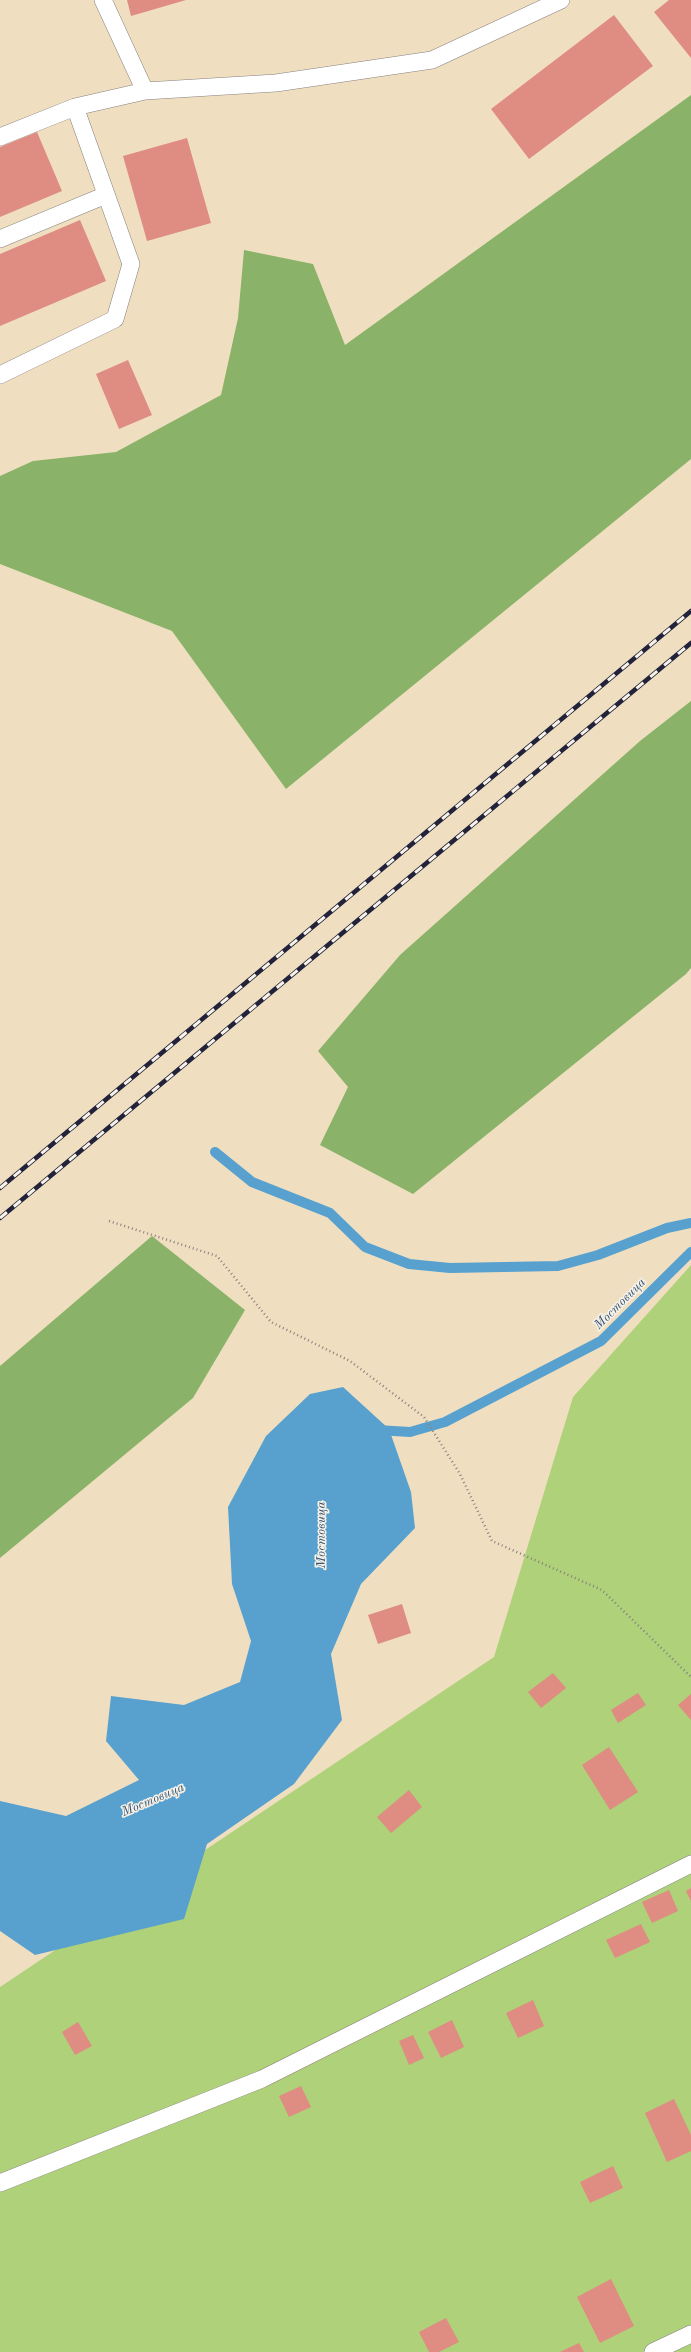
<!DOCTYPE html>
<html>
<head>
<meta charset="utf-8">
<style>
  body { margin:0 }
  canvas { display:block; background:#efdfc0 }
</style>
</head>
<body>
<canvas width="691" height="2352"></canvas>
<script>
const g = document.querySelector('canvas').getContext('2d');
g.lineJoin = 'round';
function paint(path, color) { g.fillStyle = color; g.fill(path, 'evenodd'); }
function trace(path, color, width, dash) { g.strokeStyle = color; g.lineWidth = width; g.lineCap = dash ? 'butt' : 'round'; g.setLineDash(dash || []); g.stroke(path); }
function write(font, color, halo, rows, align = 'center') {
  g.font = font + ' "Old Standard TT",serif'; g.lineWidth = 3; g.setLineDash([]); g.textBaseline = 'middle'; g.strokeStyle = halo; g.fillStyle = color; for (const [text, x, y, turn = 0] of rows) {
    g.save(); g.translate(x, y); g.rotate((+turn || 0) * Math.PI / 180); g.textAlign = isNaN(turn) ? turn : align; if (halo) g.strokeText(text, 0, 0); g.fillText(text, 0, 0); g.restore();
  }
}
paint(new Path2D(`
  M691,1265V2352H0V1987L494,1657L573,1397Z`), '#aed179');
paint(new Path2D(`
  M691,95V459L286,789L172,631L0,564V476L33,461L116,452L221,395L238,318L244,250L313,264L345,345Z
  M691,701V968L686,974L413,1194L320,1145L348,1087L318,1051L400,955L640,741Z
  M152,1236L245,1310L193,1398L0,1558V1366Z`), '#8ab369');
paint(new Path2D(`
  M343,1387L389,1429L411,1492L415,1528L361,1584L331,1654L342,1720L294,1784L207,1844L184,1919L35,1955L0,1931V1801L66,1816L139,1780L106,1741L111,1696L184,1705L240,1682L251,1641L232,1584L228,1507L266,1436L310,1394Z`), '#58a1cf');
trace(new Path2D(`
  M215,1152L252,1182L330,1213L365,1247L409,1264L450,1268L558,1266L598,1255L667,1228L691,1223
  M377,1430L410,1432L445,1422L601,1341L691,1252`), '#58a1cf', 10);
paint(new Path2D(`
  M127,0H186L131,16Z
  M669,0H691V58L654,12Z
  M614,15L653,66L529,159L491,109Z
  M37,132L62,191L0,217V147Z
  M187,138L211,223L147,241L123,156Z
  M80,220L106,281L0,326V254Z
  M128,360L152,415L119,429L96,374Z
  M402,1604L411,1633L378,1644L368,1615Z
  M553,1673L566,1688L541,1708L528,1692Z
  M638,1693L646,1705L618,1723L611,1710Z
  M691,1694V1720L678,1705Z
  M609,1747L638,1792L610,1810L582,1765Z
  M409,1790L422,1807L391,1833L377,1817Z
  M691,1888V1901L686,1891Z
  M669,1890L678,1911L652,1923L642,1902Z
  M641,1924L650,1942L615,1958L606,1940Z
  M533,2000L544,2026L518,2038L506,2013Z
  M452,2020L464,2047L441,2058L428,2032Z
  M78,2022L92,2046L75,2055L62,2032Z
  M413,2035L424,2058L409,2065L399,2041Z
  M301,2086L311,2107L289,2117L279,2096Z
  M674,2099L691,2135V2151L667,2162L645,2113Z
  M613,2166L623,2188L590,2203L580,2182Z
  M611,2279L634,2326L600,2343L577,2297Z
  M446,2318L459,2342L439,2352H429L419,2332Z
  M579,2343L584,2352H560Z`), '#df8c82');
const lane = new Path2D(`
  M103,0L145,91L276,83L432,60L561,0
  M0,137L75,107
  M0,239L106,195
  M0,375L115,319L131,264L75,107L145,91
  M0,2183L262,2079L691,1864
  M653,2352L691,2334`);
trace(lane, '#88807e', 18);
trace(new Path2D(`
  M109,1221L217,1256L271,1322L350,1361L424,1417L460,1474L492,1541L602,1590L691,1677`), '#88807e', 2.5, [1, 3]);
trace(lane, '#fff', 17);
const rail = new Path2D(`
  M0,1188L691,611
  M0,1218L691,643`);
trace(rail, '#22223b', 4.5);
trace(rail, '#f7f3e8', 3, [9]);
write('italic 13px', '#385576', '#f7f3e8', [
  ["Мостовица",620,1304,-45],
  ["Мостовица",322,1535,-90],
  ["Мостовица",153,1800,-23]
]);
</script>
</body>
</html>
